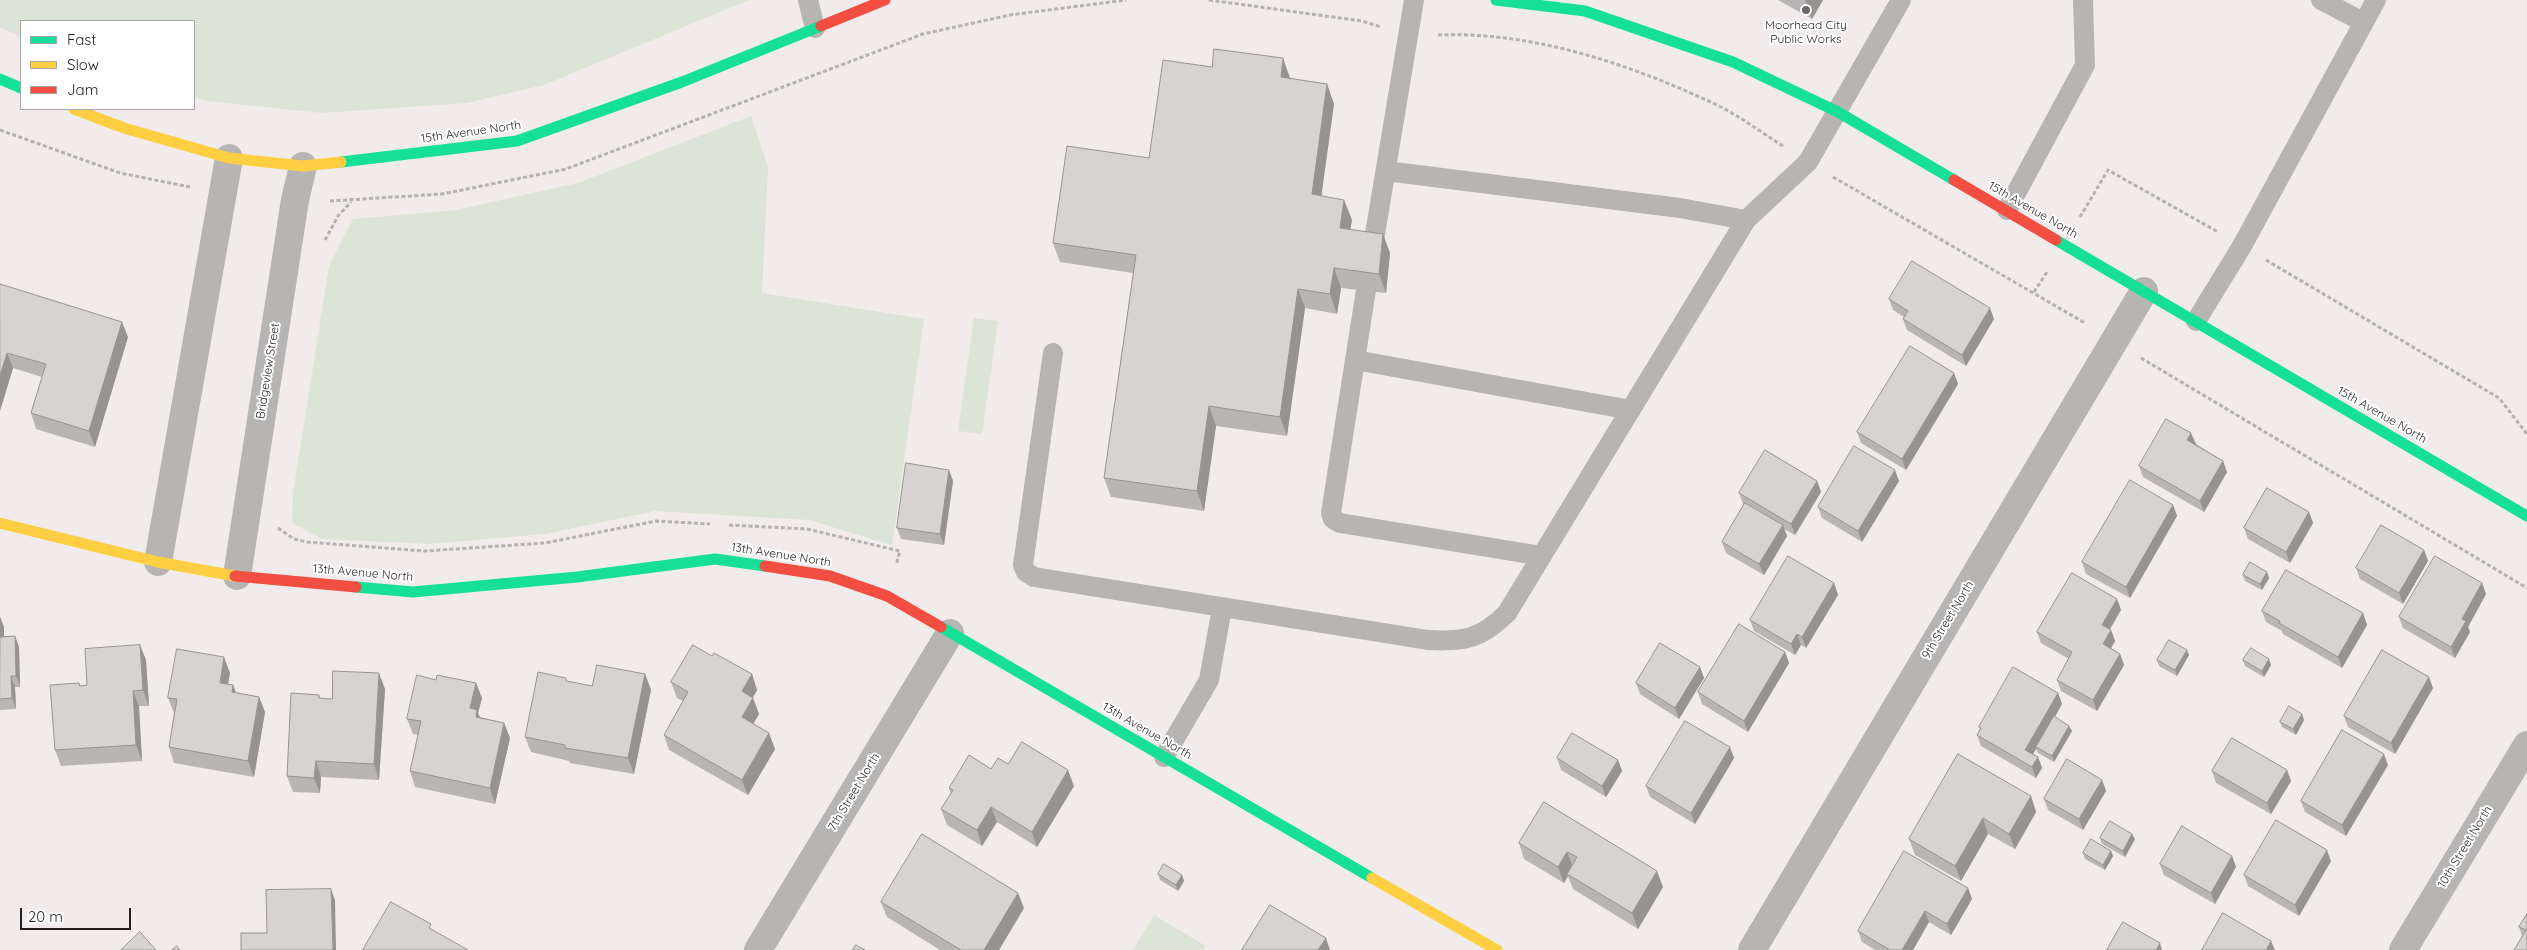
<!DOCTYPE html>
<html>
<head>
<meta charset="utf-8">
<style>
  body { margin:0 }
  #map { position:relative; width:2527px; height:950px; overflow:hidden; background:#f1eceb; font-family:Quicksand,sans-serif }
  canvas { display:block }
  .legend { position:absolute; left:20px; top:20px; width:175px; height:90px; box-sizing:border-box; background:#fff; border:1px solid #a7a5a5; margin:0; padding:6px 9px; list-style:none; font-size:15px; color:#231f1e }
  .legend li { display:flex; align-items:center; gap:10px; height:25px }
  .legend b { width:25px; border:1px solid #a7a5a5 }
  .scale { position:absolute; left:20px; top:908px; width:111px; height:22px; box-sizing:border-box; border:2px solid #231f1e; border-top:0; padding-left:6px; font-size:15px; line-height:18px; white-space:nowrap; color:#231f1e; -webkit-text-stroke:4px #fff; paint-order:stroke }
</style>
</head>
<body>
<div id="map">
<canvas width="2527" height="950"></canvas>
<ul class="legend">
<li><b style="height:6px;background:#16e098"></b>Fast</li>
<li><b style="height:6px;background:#ffcf43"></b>Slow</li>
<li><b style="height:6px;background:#f24e42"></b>Jam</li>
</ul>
<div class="scale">20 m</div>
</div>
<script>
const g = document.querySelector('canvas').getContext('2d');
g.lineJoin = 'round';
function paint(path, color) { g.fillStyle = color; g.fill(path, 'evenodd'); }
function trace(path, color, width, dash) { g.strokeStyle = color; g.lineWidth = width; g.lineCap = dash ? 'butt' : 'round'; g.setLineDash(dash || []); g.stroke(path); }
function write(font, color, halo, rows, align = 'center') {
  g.font = font + ' Quicksand,sans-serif'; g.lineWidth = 4; g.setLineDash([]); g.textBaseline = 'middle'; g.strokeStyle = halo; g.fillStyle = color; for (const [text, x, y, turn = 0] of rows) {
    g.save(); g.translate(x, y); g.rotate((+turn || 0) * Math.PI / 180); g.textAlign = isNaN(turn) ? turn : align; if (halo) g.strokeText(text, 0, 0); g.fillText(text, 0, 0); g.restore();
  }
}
paint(new Path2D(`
  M0,0H749L544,85L467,103L322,113L207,101L194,97V21H21V37L0,27Z
  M751,116L768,167L762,293L924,319L892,545L809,520L655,511L545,534L429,544L322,539L292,523L293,493L329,266L353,219L456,210L578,183Z
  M974,318L998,321L982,434L958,431Z
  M1154,915L1206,946L1204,950H1133Z`), '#dce4d8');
trace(new Path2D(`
  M1209,0L1362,21L1381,27
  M1438,35C1533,31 1633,65 1719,106C1741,117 1762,133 1783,146
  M0,130L120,173L190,187
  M1833,177L2085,323
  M330,201L442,194L566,169L923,34L1010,15L1126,0
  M2080,217L2108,170L2218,232
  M325,240L338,216L351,202
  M2266,260L2499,398L2527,434
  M2034,292L2047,272
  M2141,358L2527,588
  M729,525L807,529L900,551L896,565
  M278,528L294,539L307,542L425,551L545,543L656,521L710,524`), '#b4b1b1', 3, [4, 2.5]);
trace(new Path2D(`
  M808,0L815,28
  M2321,0L2363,22
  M1386,171L1680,208L1746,220
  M2007,210L2085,65L2083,0
  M1372,252L1414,0
  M1366,290L1331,513L1333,519L1340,523L1542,556
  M2196,321L2242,246L2376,0
  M1053,353L1023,565L1026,572L1034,577L1428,640C1464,642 1481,639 1507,613L1746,220L1808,162L1901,0
  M1355,360L1631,410
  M1164,757L1209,680L1222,608`), '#b6b5b4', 20);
trace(new Path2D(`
  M158,562L229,158
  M237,576L295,200L303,166
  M758,950L950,633
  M1752,950L2144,291
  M2403,950L2527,745`), '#b6b5b4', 28);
trace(new Path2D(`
  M1496,0L1585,11L1733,62L1838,112L1954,180
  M0,79L21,88
  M341,162L517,141L682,82L821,26
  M2056,240L2527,516
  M356,587L413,592L577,577L715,559L765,566
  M941,627L1372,878`), '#16e098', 11);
trace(new Path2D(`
  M74,109L124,128L229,158L303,166L341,162
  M0,523L158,562L235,576
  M1372,878L1497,950`), '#ffcf43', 11);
trace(new Path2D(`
  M821,26L885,0
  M1954,180L2056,240
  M765,566L830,576L887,596L941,627
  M235,576L356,587`), '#f24e42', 11);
paint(new Path2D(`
  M1778,0H1823L1812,19Z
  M1290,79L1327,84L1334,104L1321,196L1344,200L1352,220L1350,229L1390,253L1386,293L1341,288L1337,314L1305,308L1287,436L1216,426L1204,511L1111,497L1104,478L1133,273L1060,262L1053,243Z
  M0,284L128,337L95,447L36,429L31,413L42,377L13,368L0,411Z
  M1889,299L1994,319L1966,366L1907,330L1903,319L1904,317L1893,310Z
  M1954,373L1958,384L1906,470L1861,443L1857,432Z
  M2196,444L2223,461L2227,472L2204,512L2143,477L2139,466Z
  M949,470L953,481L944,545L901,539L897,528Z
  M1817,481L1821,492L1795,535L1784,529L1787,536L1764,575L1726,553L1722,542L1744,504H1743L1739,493Z
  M1899,481L1862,542L1822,518L1818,507Z
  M2173,505L2177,516L2130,598L2086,574L2082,562Z
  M2309,512L2313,523L2290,563L2248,539L2244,528Z
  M2424,550L2428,561L2403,604L2360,579L2356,568Z
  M2267,572L2269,578L2262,590L2245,581L2243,575Z
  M1834,583L1838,595L1806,648L1801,645L1795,655L1754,631L1750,620Z
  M2482,583L2486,594L2468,627L2470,632L2455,658L2403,628L2399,617Z
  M2117,599L2121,610L2109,629L2111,630L2115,641L2111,648L2120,654L2124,665L2097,711L2061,691L2057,680L2069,659L2041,643L2037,632Z
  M2262,611L2363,613L2367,625L2342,668L2283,634L2282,631L2266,622Z
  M0,617L4,627V636H15L19,647L20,687H15L16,709L0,710Z
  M140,645L146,660L149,706H139L142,761L61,766L55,750L79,683L81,686L87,685Z
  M1785,652L1789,663L1748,732L1702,704L1698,692Z
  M2189,655L2177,676L2159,666L2157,660Z
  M2243,660L2271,665L2264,677L2245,666Z
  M1700,667L1704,678L1679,719L1640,694L1636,683Z
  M230,673L228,685H233L236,693L259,697L265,712L254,777L174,763L169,747L174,713L168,698Z
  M645,674L651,690L634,774L570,763L569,761L531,752L525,737L568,681L592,686Z
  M752,674L757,690L753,698L759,714L753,724L775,749L748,795L669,750L664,735L683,701L677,698L671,682Z
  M476,683L482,698L478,713L480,717L504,723L510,738L495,804L415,787L410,771L418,735L413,734L407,719Z
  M2433,688L2395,754L2348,727L2344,716Z
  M385,689L379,780L321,777L320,793L293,792L287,776L319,695L320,698L332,699Z
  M2058,693L2062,704L2055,717L2069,726L2072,731L2054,762L2038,753L2036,749L2033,754L2038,757L2042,768L2036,778L1981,746L1977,735L1980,730L1979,727Z
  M2302,714L2304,720L2296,735L2282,727L2280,722Z
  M1557,758L1618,760L1622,771L1606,797L1561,770Z
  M1734,758L1695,824L1650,797L1646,786Z
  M1008,764L1074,786L1037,847L997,822L982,846L947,825L941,809L951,794L949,788L991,769Z
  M2388,765L2346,836L2305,812L2301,801Z
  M2287,770L2291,781L2271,814L2216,783L2212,771Z
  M2102,780L2106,791L2083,830L2048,810L2044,799Z
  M2031,796L2036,812L2015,849L1988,834L1961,881L1915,855L1909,839Z
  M1544,802L1663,887L1638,929L1573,889L1568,876L1564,883L1524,859L1519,843Z
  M2100,838L2135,839L2125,857L2102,844Z
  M2111,851L2113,856L2105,870L2085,859L2083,853Z
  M2232,856L2236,867L2215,904L2164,875L2160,864Z
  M2331,861L2299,916L2248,886L2244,875Z
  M1158,874L1182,875L1184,881L1178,891L1160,880Z
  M1968,888L1972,899L1951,935L1929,922L1913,950H1875L1862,942L1858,931Z
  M881,902L1024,908L999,950H940L887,917Z
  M2527,914V950L2519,927Z`), '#b9b5b5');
paint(new Path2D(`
  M1805,0H1823L1812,19Z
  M1283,58L1290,78L1288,97L1281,77Z
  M1327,84L1334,104L1319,213L1312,194Z
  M1344,200L1352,220L1347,247L1340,228Z
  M1383,234L1390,253L1386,293L1379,274Z
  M1334,268L1341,288L1337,314L1330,294Z
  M1298,289L1305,308L1287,436L1280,417Z
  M1990,308L1994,319L1966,366L1962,355Z
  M122,322L128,337L95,447L89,431Z
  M7,353L13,368L0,411V376Z
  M1954,373L1958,384L1906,470L1902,459Z
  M1209,406L1216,426L1204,511L1197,491Z
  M2191,433L2196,444L2191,451L2187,440Z
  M2223,461L2227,472L2204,512L2200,501Z
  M949,470L953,481L944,545L940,534Z
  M1895,470L1899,481L1862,542L1858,531Z
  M1817,481L1821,492L1795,535L1791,524Z
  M2173,505L2177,516L2130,598L2126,587Z
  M2309,512L2313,523L2290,563L2286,552Z
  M1783,525L1787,536L1764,575L1759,564Z
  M2424,550L2428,561L2403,604L2399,593Z
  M2267,572L2269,578L2262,590L2260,584Z
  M1834,583L1838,595L1806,648L1802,637Z
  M2482,583L2486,594L2468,627L2470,632L2455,658L2451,647L2462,619Z
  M2117,599L2121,610L2106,636L2102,625Z
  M2363,613L2367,625L2342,668L2338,657Z
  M0,617L4,627V648L0,637Z
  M2111,630L2115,641L2107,655L2103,644Z
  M1797,634L1801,645L1795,655L1791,644Z
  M15,636L19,647L20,687L16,676Z
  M140,645L146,660L149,706L143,690Z
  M2187,650L2189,655L2177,676L2175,670Z
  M1785,652L1789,663L1748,732L1744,721Z
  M2120,654L2124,665L2097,711L2093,700Z
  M224,657L230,673L225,699L220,683Z
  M2269,659L2271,665L2264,677L2262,671Z
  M1700,667L1704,678L1679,719L1675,708Z
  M379,673L385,689L379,780L374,764Z
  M645,674L651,690L634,774L628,758Z
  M752,674L757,690L747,707L742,691Z
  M11,676L15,687L16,709L12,698Z
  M2429,677L2433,688L2395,754L2391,743Z
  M476,683L482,698L478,713L483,726L470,708Z
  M233,685L239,701L232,692Z
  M133,691L139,706L142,761L136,745Z
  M2058,693L2062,704L2037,748L2036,747V749L2029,761L2025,750Z
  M259,697L265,712L254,777L248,761Z
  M753,698L759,714L748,733L742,717Z
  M2302,714L2304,720L2296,735L2293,729Z
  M504,723L510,738L495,804L490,788Z
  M2069,726L2072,731L2054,762L2052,756Z
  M769,733L775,749L748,795L742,780Z
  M1730,747L1734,758L1695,824L1691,813Z
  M2384,754L2388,765L2346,836L2342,825Z
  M2038,757L2042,768L2036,778L2032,767Z
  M1618,760L1622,771L1606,797L1602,786Z
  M316,761L321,777L320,793L314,778Z
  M1068,770L1074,786L1037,847L1032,832Z
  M2287,770L2291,781L2271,814L2267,803Z
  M2102,780L2106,791L2083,830L2079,819Z
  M2031,796L2036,812L2015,849L2009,834Z
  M991,807L997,822L982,846L977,830Z
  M1983,818L1988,834L1961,881L1955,866Z
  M2132,834L2135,839L2125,857L2123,851Z
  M2327,850L2331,861L2299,916L2295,905Z
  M2111,851L2113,856L2105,870L2103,865Z
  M1567,852L1573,867L1567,874L1568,876L1564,883L1558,867Z
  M2232,856L2236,867L2215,904L2211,893Z
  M1657,871L1663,887L1638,929L1632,913Z
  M1182,875L1184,881L1178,891L1176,885Z
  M1968,888L1972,899L1951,935L1947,924Z
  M331,889L335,900L336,950H333Z
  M1018,893L1024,908L999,950H984Z
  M1925,911L1929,922L1913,950H1902Z
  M1326,938L1330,950H1318Z
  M2271,941L2275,950H2266Z
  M2160,943L2162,950H2156Z`), '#969493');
const building = new Path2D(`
  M1214,49L1283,58L1281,77L1327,84L1312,194L1344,200L1340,228L1383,234L1379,274L1334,268L1330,294L1298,289L1280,417L1209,406L1197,491L1104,478L1136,255L1053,243L1067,146L1149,158L1163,60L1212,67Z
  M1912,261L1990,308L1962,355L1903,319L1908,311L1889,299Z
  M0,284L122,322L89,431L31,413L46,364L7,353L0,376Z
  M1910,346L1954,373L1902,459L1857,432Z
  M2166,419L2191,433L2187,440L2223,461L2200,501L2139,466Z
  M1854,446L1895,470L1858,531L1818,507Z
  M1765,450L1817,481L1791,524L1739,493Z
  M906,463L949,470L940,534L897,528Z
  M2130,480L2173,505L2126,587L2082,562Z
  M2267,488L2309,512L2286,552L2244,528Z
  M1745,503L1783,525L1759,564L1722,542Z
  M2381,525L2424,550L2399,593L2356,568Z
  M1788,556L1834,583L1802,637L1797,634L1791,644L1750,620Z
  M2435,556L2482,583L2462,619L2466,621L2451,647L2399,617Z
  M2250,562L2267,572L2260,584L2243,575Z
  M2286,570L2363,613L2338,657L2279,623L2280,621L2262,611Z
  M2072,573L2117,599L2102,625L2111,630L2103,644L2120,654L2093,700L2057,680L2072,652L2037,632Z
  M1739,624L1785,652L1744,721L1698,692Z
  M0,626V637L15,636L16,676H11L12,698L0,699Z
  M2169,640L2187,650L2175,670L2157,660Z
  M1660,643L1700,667L1675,708L1636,683Z
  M140,645L143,690L133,691L136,745L55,750L50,685L79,683L80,686L87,685L85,649Z
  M693,645L712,656L714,653L752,674L742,691L753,698L742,717L769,733L742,780L664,735L688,692L671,682Z
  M2251,648L2269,659L2262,671L2243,660Z
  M177,649L224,657L220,683L233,685L232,692L259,697L248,761L169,747L177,699L168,698Z
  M2382,650L2429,677L2391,743L2344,716Z
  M597,665L645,674L628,758L565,748V745L525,737L538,672L566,678V681L592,686Z
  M2013,667L2058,693L2025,750L2038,757L2032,767L1977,735L1981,728L1979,727Z
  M333,671L379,673L374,764L316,761L314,778L287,776L291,693L319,695V698L332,699Z
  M417,675L436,680L437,675L476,683L470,708L477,710L476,717L504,723L490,788L410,771L421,721L407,719Z
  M2289,706L2302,714L2293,729L2280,722Z
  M2054,716L2069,726L2052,756L2036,747Z
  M1685,721L1730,747L1691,813L1646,786Z
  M2342,730L2384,754L2342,825L2301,801Z
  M1572,733L1618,760L1602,786L1557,758Z
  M2232,738L2287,770L2267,803L2212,771Z
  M1022,742L1068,770L1032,832L991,807L977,830L941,809L953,790L949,788L969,755L991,769L998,758L1008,764Z
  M1958,754L2031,796L2009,834L1983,818L1955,866L1909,839Z
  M2067,759L2102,780L2079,819L2044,799Z
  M1544,802L1657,871L1632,913L1567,874L1577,857L1567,852L1558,867L1519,843Z
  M2276,820L2327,850L2295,905L2244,875Z
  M2110,821L2132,834L2123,851L2100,838Z
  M2182,826L2232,856L2211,893L2160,864Z
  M922,834L1018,893L984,950H961L881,902Z
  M2091,839L2111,851L2103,865L2083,853Z
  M1904,851L1968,888L1947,924L1925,911L1902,950H1890L1858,931Z
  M1164,864L1182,875L1176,885L1158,874Z
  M331,889L333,950H241V933H267L266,890Z
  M391,902L431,924L429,928L468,950H363Z
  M1270,905L1326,938L1318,950H1242Z
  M2223,913L2271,941L2266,950H2202Z
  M2527,914V950H2514L2526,930L2519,927Z
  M2123,922L2160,943L2156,950H2107Z
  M140,932L156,950H121Z
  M856,945L865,950H853Z
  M177,946L180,950H172Z`);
paint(building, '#d7d3d2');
trace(building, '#969493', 1);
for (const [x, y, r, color] of [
  [1806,10,5,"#6b6766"]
]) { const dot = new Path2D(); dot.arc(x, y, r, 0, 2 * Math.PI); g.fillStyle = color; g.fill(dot); trace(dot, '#fff', 2); }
write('12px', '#231f1e', '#fff', [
  ["Moorhead City",1806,25],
  ["Public Works",1806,39]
]);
write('12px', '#231f1e', '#fff', [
  ["15th Avenue North",471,132,-8],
  ["15th Avenue North",2033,210,30],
  ["Bridgeview Street",268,371,-81],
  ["15th Avenue North",2382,415,30],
  ["13th Avenue North",781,555,9],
  ["13th Avenue North",363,573,5],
  ["9th Street North",1948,620,-59],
  ["13th Avenue North",1147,731,30],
  ["7th Street North",854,792,-59],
  ["10th Street North",2465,847,-59]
]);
</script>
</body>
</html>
